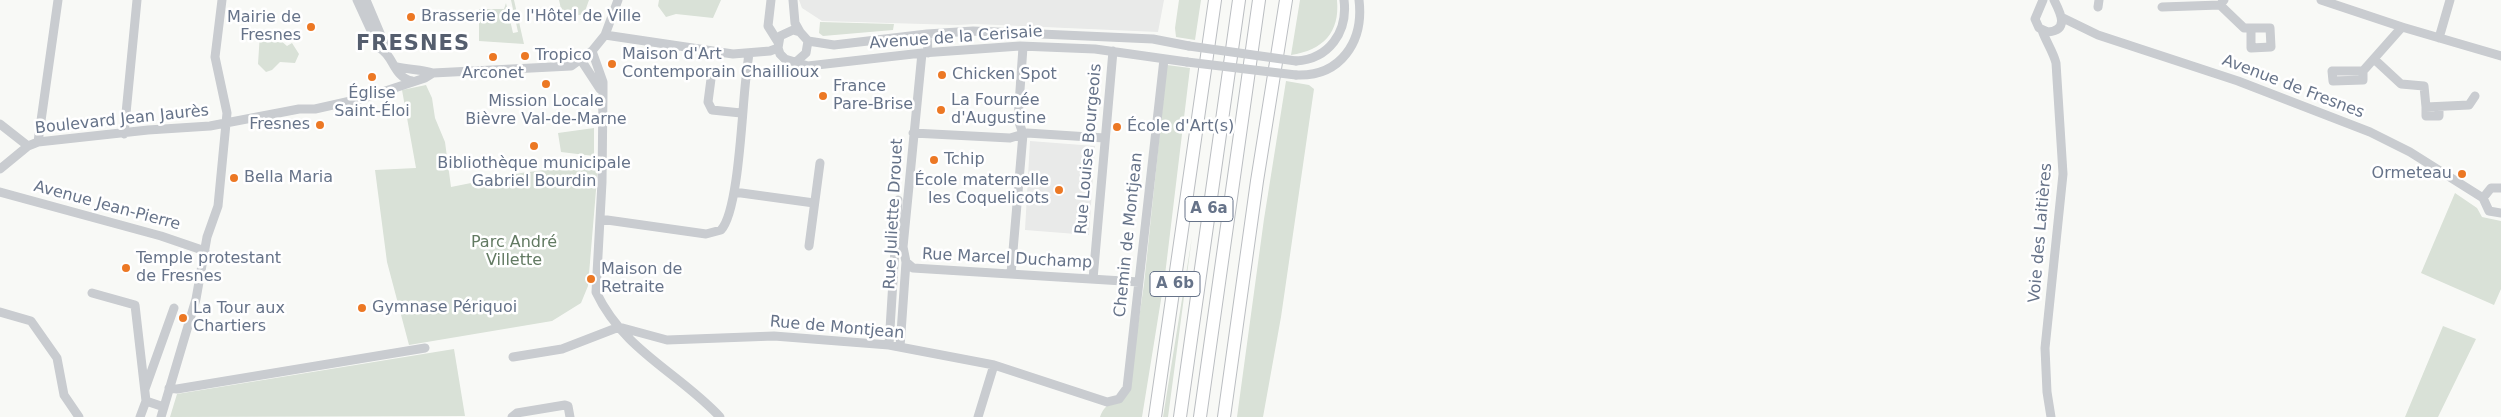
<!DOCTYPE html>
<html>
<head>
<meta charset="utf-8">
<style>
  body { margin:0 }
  canvas { display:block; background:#f8f9f6 }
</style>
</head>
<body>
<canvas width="2501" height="417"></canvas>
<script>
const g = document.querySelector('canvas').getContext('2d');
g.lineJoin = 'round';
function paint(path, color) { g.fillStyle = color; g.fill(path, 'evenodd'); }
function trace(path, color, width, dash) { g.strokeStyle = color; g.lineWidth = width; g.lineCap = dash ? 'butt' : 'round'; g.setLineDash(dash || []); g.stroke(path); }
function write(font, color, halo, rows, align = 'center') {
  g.font = font + ' "DejaVu Sans",sans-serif'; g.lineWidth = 5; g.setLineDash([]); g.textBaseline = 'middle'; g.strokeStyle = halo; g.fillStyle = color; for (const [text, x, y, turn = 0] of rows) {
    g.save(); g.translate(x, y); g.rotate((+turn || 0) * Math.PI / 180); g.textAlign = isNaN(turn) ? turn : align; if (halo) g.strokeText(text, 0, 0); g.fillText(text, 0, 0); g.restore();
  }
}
paint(new Path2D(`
  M799,0H1164L1158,32L975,24L957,25L822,21L802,8Z
  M1030,141L1095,146L1089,235L1025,230Z`), '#e9eae9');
paint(new Path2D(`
  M511,0H514L524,44L479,41V9H504L506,3L513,33L518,32Z
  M559,0H589L584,14L563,18Z
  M659,0H721L713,18L676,14L666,17L658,6Z
  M1179,0H1201L1195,40L1176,37L1175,28Z
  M1300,0H1337C1340,33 1323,50 1291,55Z
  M820,22L894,24L893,30L823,36L819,33Z
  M273,29L280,40L287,46L292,43L299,54L295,63L280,62L272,70L266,72L258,64L260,33Z
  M1167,65L1190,68L1165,275L1142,417H1100C1105,401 1124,397 1130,381L1144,284Z
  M1286,81L1309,85L1314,89L1281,317L1263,417H1237L1264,219Z
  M426,85L432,98L435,118L445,142L451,187L521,173L560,168L598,166L588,286L581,303L552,321L409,345L387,262L375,170L416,168L402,90Z
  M594,128V156L561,152L558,133Z
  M2455,193L2477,208L2482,217L2501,221V289L2494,305L2421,273Z
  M1192,237L1168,417H1163Z
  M2443,326L2476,339L2438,417H2405Z
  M454,349L465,416L170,417L177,394Z`), '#d9e1d7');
const highway = new Path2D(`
  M1155,417L1215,0
  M1180,417L1239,0
  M1200,417L1259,0
  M1224,417L1257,181L1286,0`);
trace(highway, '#bbbec2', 14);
trace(new Path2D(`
  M357,0L379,48C394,55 393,77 412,81
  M366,0L385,45L384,50
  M771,0L768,26L778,42
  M793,0L795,23L800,32
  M2043,0L2035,19L2039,28L2048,32C2070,30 2060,12 2054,0
  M2321,0L2402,27L2501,56
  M2220,5L2244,28H2251V48L2271,47L2270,28H2251
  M2098,7L2099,0
  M2162,7L2220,5L2224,0
  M2063,18L2098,35L2238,81L2370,132L2410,152L2483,198
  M2042,30C2046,42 2053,51 2056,63L2063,174L2045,348L2047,392L2051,417
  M927,34L928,53
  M605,35L733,54L770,51L778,48
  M2439,38L2450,0
  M808,41L834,45L927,34L973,31L1153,39L1189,46
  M592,51L603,82V93L602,182L596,292C624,351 678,372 720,417
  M2374,59L2401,84L2424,86L2426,107L2469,105L2475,96
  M581,60L600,89
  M797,61L806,53L808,41L800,32L793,30L780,36L778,48L780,54L785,59L808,66L922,53L1020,46L1095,49L1187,62
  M1296,61C1329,59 1348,32 1344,0
  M394,66C407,70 420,69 433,73
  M747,69L749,53
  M2363,71V80L2333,81L2332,71H2363L2402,27
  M1296,75C1341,77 1364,41 1359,0
  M711,79L708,102L712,110L741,113
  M2426,107V116H2439V107
  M0,124L28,146
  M913,133L1010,138L1027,133L1105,138
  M124,134L137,0
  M38,142L58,0
  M0,169L28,146L38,142L148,130L210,126L299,109H315L364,98L425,78L433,73L571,66L592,51L605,35L618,0
  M2501,188H2491L2483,198L2489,211L2501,213
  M0,192L161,236L205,251
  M734,192L814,203
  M600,219L706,234L721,230C739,211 742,108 746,78
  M809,246L820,163
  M906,262L913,268L1139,282
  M1011,274L1023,134L1018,119L1023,47
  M1093,279L1113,51
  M92,293L135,305L146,401L140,417
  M0,312L31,321L57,358L64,395L79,417
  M619,327L667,340L774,336L889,345L994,365L1107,402L1119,399L1127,388L1164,59
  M889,345L898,200
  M900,347L906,262L903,247L922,53
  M513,357L562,349L619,327
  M169,388L177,389L425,348
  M145,389L174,308
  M146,401L164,407
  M161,417L196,299L207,237L218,206L227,113L215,57L222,0
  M512,417L517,413L565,405L568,406L570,417
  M978,417L994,365`), '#c9ccd0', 9);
trace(highway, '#fff', 12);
trace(new Path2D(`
  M1189,46L1296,61
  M1187,62L1296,75`), '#c9ccd0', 9);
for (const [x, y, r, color] of [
  [411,17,5,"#ec7824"],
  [311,27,5,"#ec7824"],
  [525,56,5,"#ec7824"],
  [493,57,5,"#ec7824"],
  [612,64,5,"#ec7824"],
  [942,75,5,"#ec7824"],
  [372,77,5,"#ec7824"],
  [546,84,5,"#ec7824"],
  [823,96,5,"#ec7824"],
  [941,110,5,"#ec7824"],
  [320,125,5,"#ec7824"],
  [1117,127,5,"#ec7824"],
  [534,146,5,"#ec7824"],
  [934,160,5,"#ec7824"],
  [2462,174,5,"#ec7824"],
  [234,178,5,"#ec7824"],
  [1059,190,5,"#ec7824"],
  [126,268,5,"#ec7824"],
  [591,279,5,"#ec7824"],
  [362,308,5,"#ec7824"],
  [183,318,5,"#ec7824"]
]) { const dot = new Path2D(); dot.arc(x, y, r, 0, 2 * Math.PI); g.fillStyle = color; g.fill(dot); trace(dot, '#fff', 2); }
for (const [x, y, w] of [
  [1209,209,48],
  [1175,284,50]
]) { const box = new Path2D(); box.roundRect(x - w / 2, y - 12.5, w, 25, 4); g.fillStyle = '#fff'; g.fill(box); trace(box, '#667389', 1); }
write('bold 15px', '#667389', null, [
  ["A 6a",1209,209],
  ["A 6b",1175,284]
]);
write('16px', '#667389', '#fff', [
  ["Brasserie de l'Hôtel de Ville",421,17],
  ["Mairie de",301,18,"right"],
  ["Fresnes",301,36,"right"],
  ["Maison d'Art",622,55],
  ["Contemporain Chaillioux",622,73],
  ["Tropico",535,56],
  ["Arconet",493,74,"center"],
  ["Chicken Spot",952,75],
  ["France",833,87],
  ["Pare-Brise",833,105],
  ["Église",372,94,"center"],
  ["Saint-Éloi",372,112,"center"],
  ["La Fournée",951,101],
  ["d'Augustine",951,119],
  ["Mission Locale",546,102,"center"],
  ["Bièvre Val-de-Marne",546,120,"center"],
  ["Fresnes",310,125,"right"],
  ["École d'Art(s)",1127,127],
  ["Tchip",944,160],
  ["Bibliothèque municipale",534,164,"center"],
  ["Gabriel Bourdin",534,182,"center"],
  ["Ormeteau",2452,174,"right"],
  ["Bella Maria",244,178],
  ["École maternelle",1049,181,"right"],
  ["les Coquelicots",1049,199,"right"],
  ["Temple protestant",136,259],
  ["de Fresnes",136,277],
  ["Maison de",601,270],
  ["Retraite",601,288],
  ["Gymnase Périquoi",372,308],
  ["La Tour aux",193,309],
  ["Chartiers",193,327]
], 'left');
write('16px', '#667389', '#fff', [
  ["Avenue de la Cerisaie",956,38,-4],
  ["Avenue de Fresnes",2293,87,21],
  ["Boulevard Jean Jaurès",122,120,-6],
  ["Rue Louise Bourgeois",1089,149,-85],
  ["Avenue Jean-Pierre",107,206,15],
  ["Rue Juliette Drouet",894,214,-87],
  ["Voie des Laitières",2041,233,-85],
  ["Chemin de Montjean",1129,235,-84],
  ["Rue Marcel Duchamp",1007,259,3],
  ["Rue de Montjean",837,328,5]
]);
write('16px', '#627a62', '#fff', [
  ["Parc André",514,243],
  ["Villette",514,261]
]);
g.letterSpacing = '1px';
write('bold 21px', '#555e6e', '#fff', [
  ["FRESNES",413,45]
]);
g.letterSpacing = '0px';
</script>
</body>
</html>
